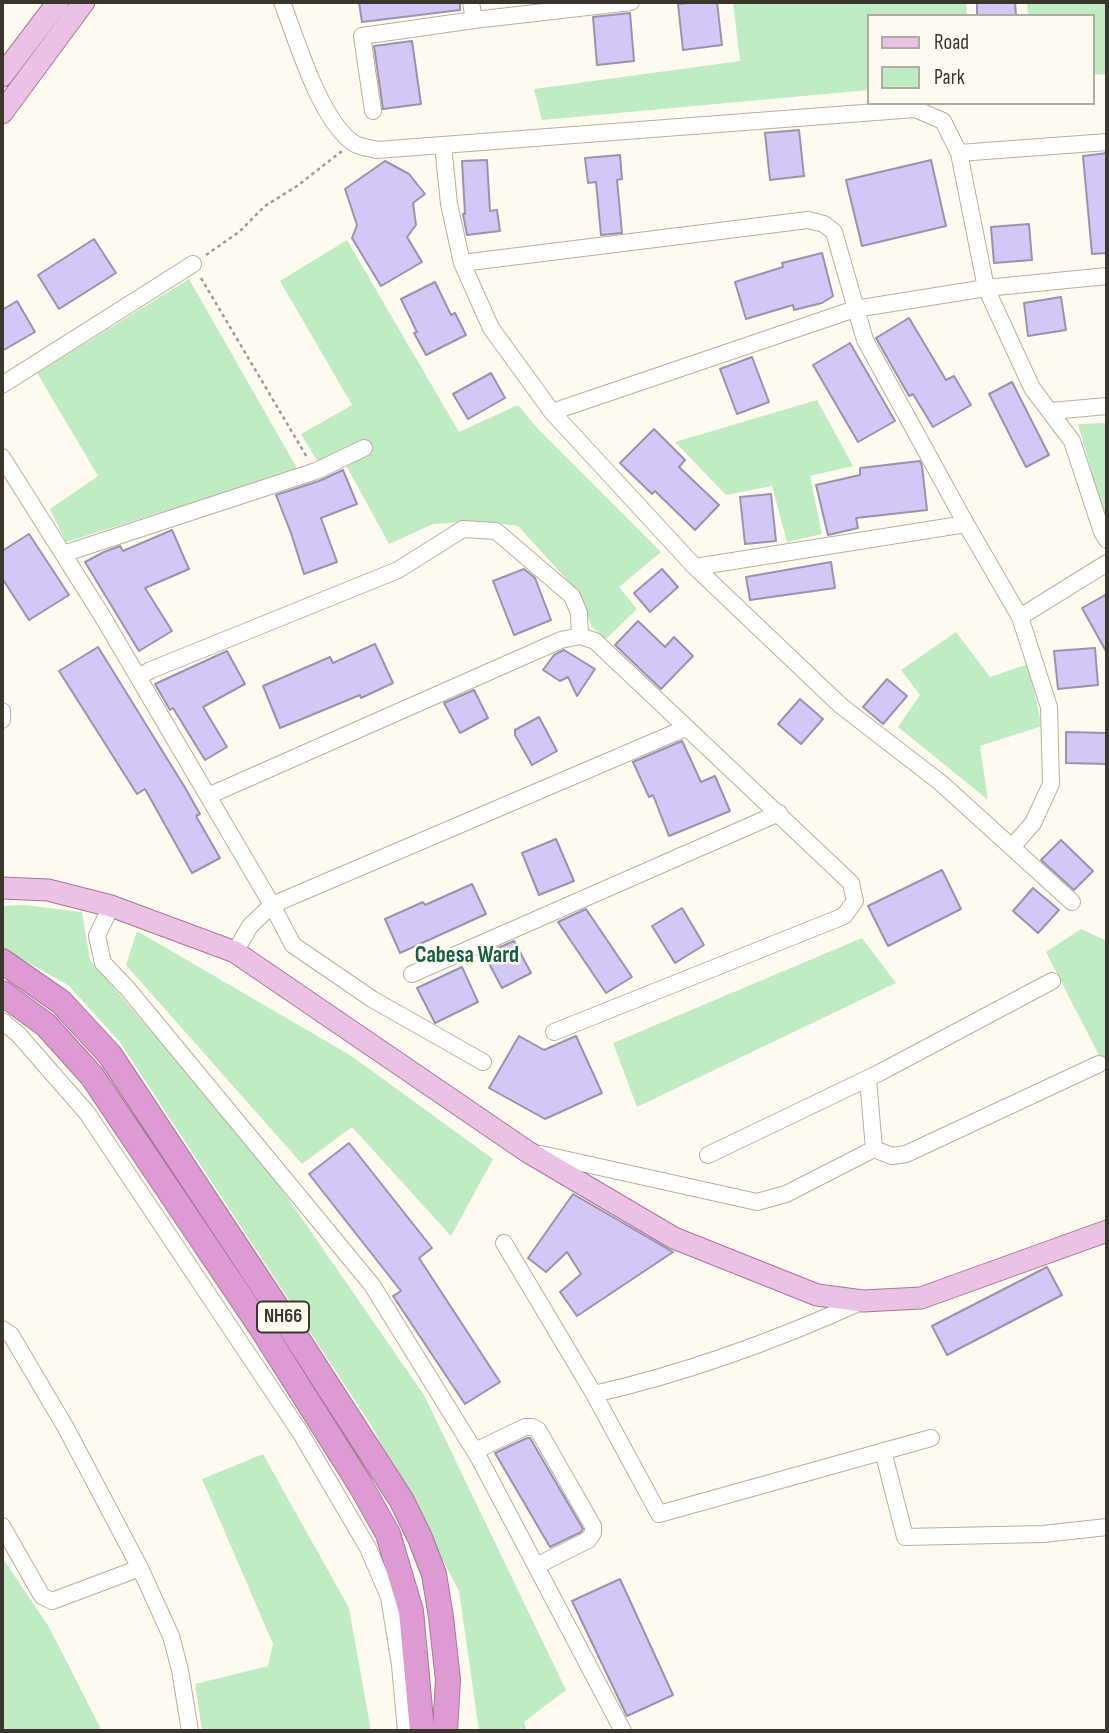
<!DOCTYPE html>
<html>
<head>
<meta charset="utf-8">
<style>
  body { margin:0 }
  #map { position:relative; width:1109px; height:1733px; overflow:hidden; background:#fffaf0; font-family:"Sofia Sans Condensed",sans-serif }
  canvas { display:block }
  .frame { position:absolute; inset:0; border:4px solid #3a362c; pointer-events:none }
  .legend { position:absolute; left:867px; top:14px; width:228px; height:91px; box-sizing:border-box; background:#fffaf0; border:2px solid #b0aca2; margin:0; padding:9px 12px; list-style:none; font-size:21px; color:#3a362c }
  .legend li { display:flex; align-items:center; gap:14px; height:35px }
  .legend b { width:35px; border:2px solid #b0aca2 }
</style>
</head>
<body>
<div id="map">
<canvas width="1109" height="1733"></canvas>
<div class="frame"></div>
<ul class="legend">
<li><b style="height:9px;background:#ebc2e4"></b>Road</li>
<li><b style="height:19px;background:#bfecc3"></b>Park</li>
</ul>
</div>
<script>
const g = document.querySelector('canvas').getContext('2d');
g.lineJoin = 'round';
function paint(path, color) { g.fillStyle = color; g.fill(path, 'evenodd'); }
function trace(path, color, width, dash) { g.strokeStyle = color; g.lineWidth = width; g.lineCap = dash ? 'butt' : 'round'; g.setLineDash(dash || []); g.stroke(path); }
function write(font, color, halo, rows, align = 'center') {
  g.font = font + ' "Sofia Sans Condensed",sans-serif'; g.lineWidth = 5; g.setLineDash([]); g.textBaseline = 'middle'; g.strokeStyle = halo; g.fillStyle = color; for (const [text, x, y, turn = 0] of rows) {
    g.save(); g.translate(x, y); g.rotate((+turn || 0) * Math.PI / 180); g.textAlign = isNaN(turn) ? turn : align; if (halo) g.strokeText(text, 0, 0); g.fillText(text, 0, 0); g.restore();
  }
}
paint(new Path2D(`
  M733,2H966L967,16H869V90L542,120L534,89L740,61Z
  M1027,2H1107V74L1093,75V16H1028Z
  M347,240L459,432L518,405L539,430L661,552L619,587L637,609L606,639L592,627L579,593L518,526L479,521L433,524L389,544L346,465L324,472L301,434L352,405L280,281Z
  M189,279L298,470L66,542L50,509L98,476L37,373Z
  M817,400L853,466L810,476L822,534L787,542L772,486L726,495L675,442Z
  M1107,423V527L1078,424Z
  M956,632L990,677L1028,664L1042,726L980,746L988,800L898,727L920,695L901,670Z
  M25,905L82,912L90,960L265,1165L424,1395L566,1690L524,1722L527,1731H479L459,1591L371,1425L119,1041L68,985L2,948V906Z
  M1081,929L1107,941V1071L1046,952Z
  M137,931L350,1055L493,1159L451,1236L352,1127L302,1164L126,965Z
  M862,938L896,983L637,1107L613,1043Z
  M263,1454L349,1608L371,1731H202L195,1684L268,1666L273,1644L202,1479Z
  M2,1557L49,1627L102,1731H2Z`), '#bfecc3');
const building = new Path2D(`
  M359,2H460V10L362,22Z
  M696,2H717L722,45L683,50L678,4Z
  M977,2H1015L1016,15L977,16Z
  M630,13L634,61L597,65L593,17Z
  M412,41L421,104L383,109L374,46Z
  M799,130L804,176L770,180L765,133Z
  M1107,153V253L1092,254L1083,156Z
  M620,155L622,179L617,180L622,233L601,235L596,182L588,183L585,158Z
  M487,160L490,211L497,210L500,231L467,235L463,214H465L462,161Z
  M931,160L946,226L862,246L846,180Z
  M385,161L409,174L425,194L413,203L416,225L407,237L422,262L381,286L352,238L357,225L345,189Z
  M1029,224L1032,260L994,263L991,227Z
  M94,239L116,273L59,309L38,275Z
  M822,253L833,296L822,303L794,310L793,305L746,319L735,282L783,267L782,263Z
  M435,282L451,315L455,313L466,335L426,355L414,333L417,332L401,299Z
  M1061,297L1066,330L1028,336L1024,303Z
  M17,301L35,332L2,351V310Z
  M909,318L946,380L954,376L971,405L933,427L913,394L909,396L876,338Z
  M850,343L895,421L858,442L813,365Z
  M752,357L769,402L737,414L720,369Z
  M491,373L505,398L468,419L453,394Z
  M1012,382L1049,455L1026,467L989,394Z
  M654,429L685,460L679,467L719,505L695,530L655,491L652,494L620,463Z
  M920,461L922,466L927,510L856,518L858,528L828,535L816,485L860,475V468Z
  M343,470L357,504L321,518L337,562L304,574L291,533L276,495L319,481Z
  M771,494L776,541L745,544L740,497Z
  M172,530L189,569L145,588L172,631L139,651L85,562L104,552L120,546L123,551Z
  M29,534L69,595L29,620L2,578V551Z
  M831,562L835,588L750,600L746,577Z
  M524,569L535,578L551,620L514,635L493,581Z
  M662,569L678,587L650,612L634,593Z
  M1107,594V653L1082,608Z
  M638,621L665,647L674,637L693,656L661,689L615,645Z
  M375,644L393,683L361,698L360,695L280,728L263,686L330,657L333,663Z
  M98,647L184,786L200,814L196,816L220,858L192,873L145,789L137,794L59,671Z
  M1095,648L1098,685L1058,689L1054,651Z
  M564,650L595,669L577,696L568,677L560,681L543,670L554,655Z
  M227,651L245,684L203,707L227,747L205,760L173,708L170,710L155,684Z
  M887,679L907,696L883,724L863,707Z
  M474,690L488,718L460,733L444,703Z
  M800,699L823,719L801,744L778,724Z
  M539,717L557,751L532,765L515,735V730Z
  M1066,732L1107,733V764L1066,763Z
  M682,741L701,782L715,776L730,811L669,836L653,795L649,797L633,762Z
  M556,839L574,881L539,895L522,853Z
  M1061,840L1093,871L1074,890L1041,860Z
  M942,870L961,909L888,946L868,906Z
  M472,884L486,914L400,953L385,919L423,902L425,905Z
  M1033,888L1059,910L1038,933L1013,911Z
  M682,908L704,945L675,963L652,926Z
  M586,909L632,977L606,993L558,922Z
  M514,941L531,973L502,988L484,954Z
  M462,967L478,1002L435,1023L417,988Z
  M519,1036L544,1050L576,1036L602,1093L545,1119L489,1088Z
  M349,1143L432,1248L419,1258L500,1382L465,1404L393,1296L401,1291L309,1174Z
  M573,1194L673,1252L577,1316L560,1292L581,1274L567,1252L546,1272L528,1258Z
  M1047,1267L1062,1295L947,1355L932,1326Z
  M527,1438H530L583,1529L581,1532L550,1547L495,1453Z
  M620,1579L673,1695L627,1716L572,1601Z`);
paint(building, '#d4c7f7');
trace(building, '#9993ab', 2);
const minor = new Path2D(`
  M282,2C297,41 319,117 352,142C358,147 369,148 377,150L915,109L943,121L959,153L986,288L1032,388L1072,441L1102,532L1107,540
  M471,2L474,20L631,2
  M373,111L362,36L474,20
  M443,145L449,204L462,263L491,328L552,412L695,567L840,705L941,783L1072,902
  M959,153L1107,142
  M462,263L808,220L824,224L834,232L865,340L966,524L1020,617L1049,707L1051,784L1033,823L1012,847
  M2,385L193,264
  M1051,411L1107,406
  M552,412L855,309L986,288L1107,276
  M2,457L101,614L272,905L293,945L372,999L483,1062
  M63,554L316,471L364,448
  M695,567L966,524
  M1020,617L1107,563
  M138,677L151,670L398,570L463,529L496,531L572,596L579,613L580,636
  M2,711V720
  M208,796L561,640L580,636L595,641L851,883L855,901L844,916L554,1032
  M111,906L97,936L103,963L127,988L372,1285L479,1458L623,1731
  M235,952L250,926L272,905L686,728
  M412,974L779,813
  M2,1021L18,1034L87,1113L300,1432L368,1548L389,1597L400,1665L406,1731
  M874,1149L892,1156L906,1154L1099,1064
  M541,1154L757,1202L786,1194L874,1149L868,1079
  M708,1155L879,1073L1052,981
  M504,1243L594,1394
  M863,1301C777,1340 687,1373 594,1394L659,1514L931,1438
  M2,1329L11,1335L66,1428L140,1568L171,1636L180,1670L190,1731
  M475,1451L525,1427H532L538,1430L593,1526V1533L588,1540L536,1566
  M883,1451L905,1537L1043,1534L1107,1527
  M2,1526L42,1596L52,1601L140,1568`);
const major = new Path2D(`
  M2,76L58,2
  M2,113L84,2
  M2,888L48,890L111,906L235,952L528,1152L674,1238L817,1295L863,1301L921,1298L1107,1231`);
const highway = new Path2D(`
  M2,961L61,1002L110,1055L297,1338L402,1501L420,1538L434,1574L441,1617L448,1680L445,1731
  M2,993L46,1025L92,1076L264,1332L361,1486L388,1534L411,1611L422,1731`);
trace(minor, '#b9af97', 18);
trace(major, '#a57798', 23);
trace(highway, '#a57798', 26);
trace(new Path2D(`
  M206,255L239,232L265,206L297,186L342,151
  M201,278L308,459`), '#9e9a90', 2.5, [3.5, 3.5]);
trace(minor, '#fff', 16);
trace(major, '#ebc2e4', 21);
trace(highway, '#de9ad2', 24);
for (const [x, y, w] of [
  [283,1317,52]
]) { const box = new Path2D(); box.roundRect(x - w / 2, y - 15.5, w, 31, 5); g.fillStyle = '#fffaf0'; g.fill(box); trace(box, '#3a362c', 2); }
write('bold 19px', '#3a362c', null, [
  ["NH66",283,1317]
]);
write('bold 23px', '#145e47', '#fffaf0', [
  ["Cabesa Ward",467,956]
]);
</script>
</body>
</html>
